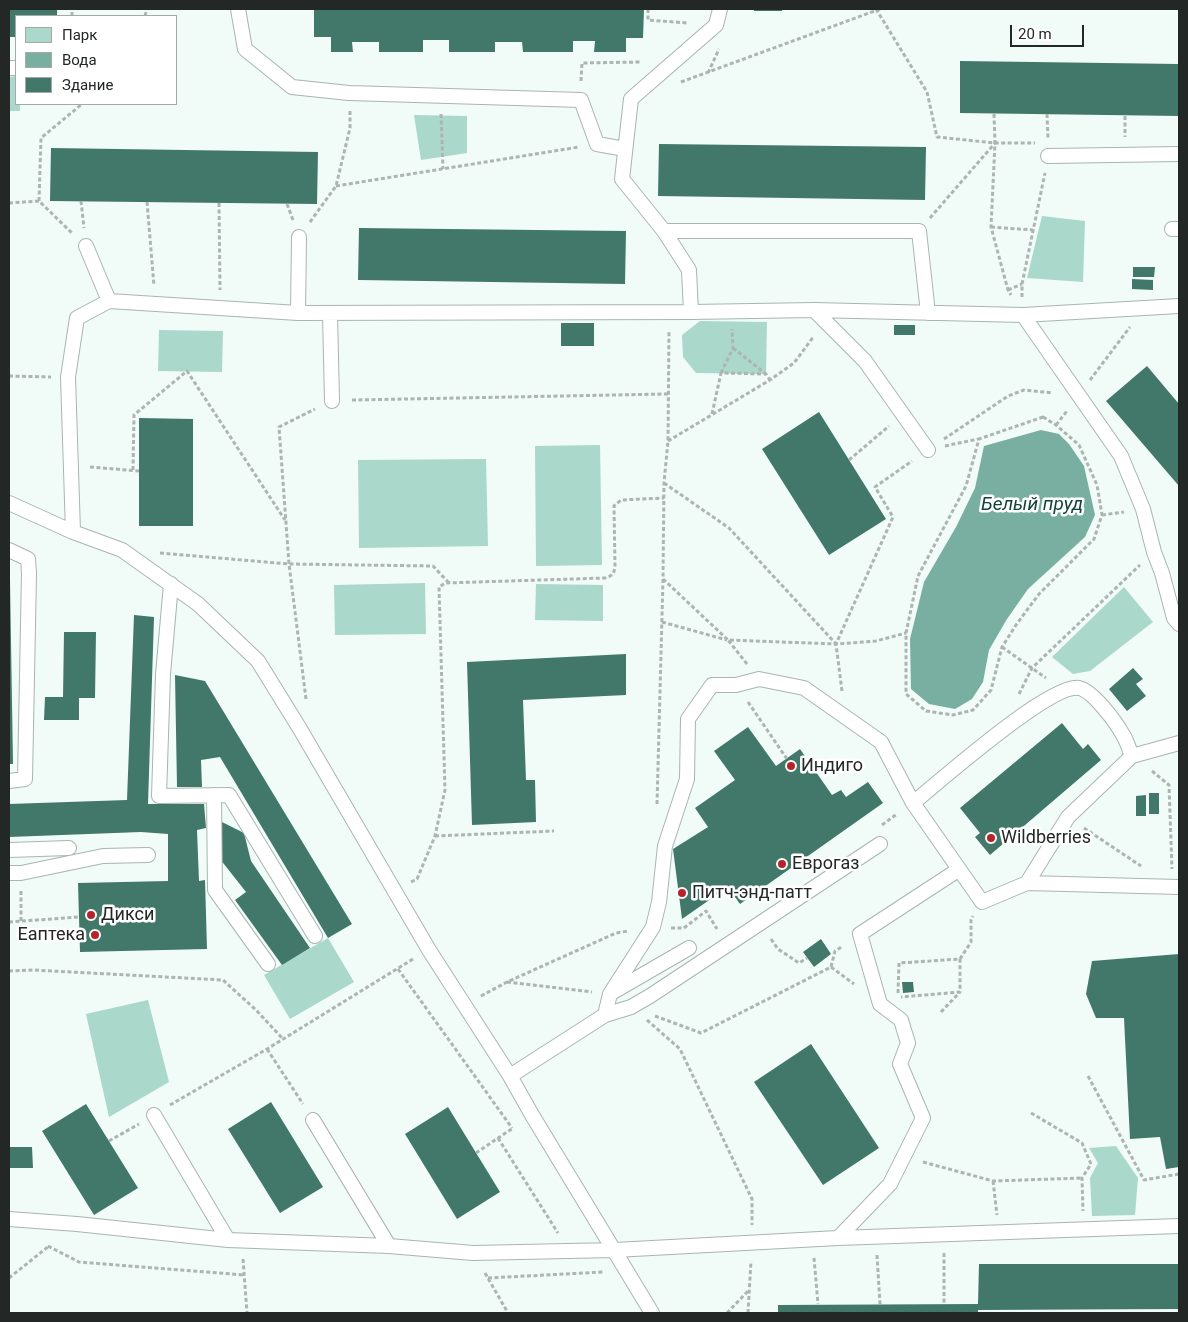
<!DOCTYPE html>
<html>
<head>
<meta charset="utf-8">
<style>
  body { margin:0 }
  #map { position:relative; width:1188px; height:1322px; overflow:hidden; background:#f1fbf8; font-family:Roboto,sans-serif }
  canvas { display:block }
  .frame { position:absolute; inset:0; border:10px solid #232726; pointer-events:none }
  .legend { position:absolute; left:15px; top:15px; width:162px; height:90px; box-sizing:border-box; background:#fff; border:1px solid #a7a9a8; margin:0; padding:6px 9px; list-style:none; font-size:15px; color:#232726 }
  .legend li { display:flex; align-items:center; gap:10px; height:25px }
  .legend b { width:25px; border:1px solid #a7a9a8 }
  .scale { position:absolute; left:1010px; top:25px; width:74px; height:22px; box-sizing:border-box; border:2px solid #232726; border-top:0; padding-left:6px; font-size:15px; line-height:18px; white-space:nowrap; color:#232726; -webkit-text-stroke:4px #fff; paint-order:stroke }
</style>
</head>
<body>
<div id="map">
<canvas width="1188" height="1322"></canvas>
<div class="frame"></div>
<ul class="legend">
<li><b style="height:14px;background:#aad8ca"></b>Парк</li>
<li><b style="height:14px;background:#78afa0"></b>Вода</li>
<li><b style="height:14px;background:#42786a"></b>Здание</li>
</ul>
<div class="scale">20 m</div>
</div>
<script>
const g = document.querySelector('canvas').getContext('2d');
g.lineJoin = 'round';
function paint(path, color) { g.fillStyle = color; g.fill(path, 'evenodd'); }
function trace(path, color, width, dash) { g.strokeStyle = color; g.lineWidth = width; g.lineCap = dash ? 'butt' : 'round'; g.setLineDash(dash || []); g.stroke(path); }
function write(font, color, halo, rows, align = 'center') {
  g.font = font + ' Roboto,sans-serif'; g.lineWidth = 5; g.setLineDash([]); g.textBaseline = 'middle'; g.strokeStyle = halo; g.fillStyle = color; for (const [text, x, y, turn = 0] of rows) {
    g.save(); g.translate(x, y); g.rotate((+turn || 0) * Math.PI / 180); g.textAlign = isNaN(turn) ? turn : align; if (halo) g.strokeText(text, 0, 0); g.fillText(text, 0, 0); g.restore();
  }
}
paint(new Path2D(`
  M16,76V104H20V111H9V77Z
  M414,115L467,116V153L421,160Z
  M1042,216L1085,221L1083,282L1027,278Z
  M700,321L767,322L766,374L696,373L683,357L682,335Z
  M159,330L223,331L222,372L158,371Z
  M600,445L602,565L536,566L535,446Z
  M486,459L488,546L359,548L358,460Z
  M425,583L426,634L335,635L334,585Z
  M536,584L603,585V621L535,620Z
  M1124,587L1153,622L1090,671L1073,674L1052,657Z
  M328,938L354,982L290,1019L264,975Z
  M148,1000L169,1082L109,1117L86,1014Z
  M1116,1146L1138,1178L1135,1215L1092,1216L1090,1178L1098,1163L1089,1148Z`), '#aad8ca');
paint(new Path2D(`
  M1041,430L1059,434L1069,444L1084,466L1095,515L1085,537L1028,589L1007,619L989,650L983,682L972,699L955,709L929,704L911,689L910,639L924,582L956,527L975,488L984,446Z`), '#78afa0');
paint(new Path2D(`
  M9,9H57V16H16V37H9Z
  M314,9H644L643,38H626V52H594L595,41H573V52H523L522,42H495V52H449V40H423V52H379V42H352L353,52H331V37H314Z
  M754,9H782V11H754Z
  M960,61L1179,64V116L960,113Z
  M659,144L926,147L925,200L658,196Z
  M51,148L318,152L317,204L50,201Z
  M359,228L626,231L625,284L358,280Z
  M1133,267H1155L1154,277H1133Z
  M1132,279L1153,280V290L1132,289Z
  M561,323H594V346H561Z
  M894,325H915V335H894Z
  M1147,366L1179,404V486L1106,401Z
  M819,412L886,519L829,555L762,449Z
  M139,418L193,419V526H139Z
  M9,580H10L13,764H9Z
  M134,615L154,617L148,804H204L206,828L197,830L199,881L205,880L207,949L80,952L78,883L168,881V834L141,832L9,837V804L127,800Z
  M64,632H96L95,698H79V720H44L45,697H63Z
  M626,654V695L523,700L526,780H535L536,822L472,825L467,662Z
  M1133,668L1143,679L1136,684L1146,696L1127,711L1109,689Z
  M175,675L205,681L352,924L328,938L220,757L201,760L202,787H177Z
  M1062,723L1083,749L1088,744L1101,760L990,855L975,837L980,833L960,808Z
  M748,727L776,766L800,749L832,795L841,790L846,797L868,782L883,803L740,904L728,887L682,919L673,849L708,827L695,808L735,780L714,751Z
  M1149,793H1159V814H1149Z
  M1146,795V816H1136V796Z
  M220,821L244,833L251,861L310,948L282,965L235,900L246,892L220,859Z
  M821,939L831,954L814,967L803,952Z
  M1179,954V1167L1166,1169L1160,1137L1130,1139L1124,1018H1096L1086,994L1092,961Z
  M902,982H913L914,992L903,993Z
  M811,1044L879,1148L823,1185L754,1082Z
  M271,1102L323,1187L280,1213L228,1129Z
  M86,1104L138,1188L94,1215L42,1131Z
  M448,1107L500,1192L457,1219L405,1134Z
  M9,1147H32L33,1168H9Z
  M979,1264H1179V1309L978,1310V1313H778V1305L978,1304Z`), '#42786a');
const service = new Path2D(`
  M238,9L245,49L292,87L349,93L581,100L597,144L625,149
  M720,9L716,25L631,99L622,179L664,231L689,270L691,312L814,310L1023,315L1121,456L1143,509L1154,552L1162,573L1174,618L1179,624
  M9,68H16
  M1048,156L1179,154
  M1172,229H1179
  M664,231H919L928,313
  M86,246L109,301
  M814,310L865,361L928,450
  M298,313L299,237
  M330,313L332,401
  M1023,315L1179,306
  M9,503L73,532L122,550L198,604L258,661L300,729L429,950L510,1076L532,1115L652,1313
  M73,532L68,377L77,318L109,301L298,313L691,312
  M9,550L28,559L29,573L25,779L9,781
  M171,584L163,674L159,796L229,795L315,936
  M214,795L215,890L268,964
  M913,803L982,902L1027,883L1068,817L1132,756
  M9,850L69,848
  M9,873H21L103,856L148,855
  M1027,883L1179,887
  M613,992L689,948
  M605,1015L631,1007L650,996L880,844
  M510,1076L605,1015L610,994L653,927L659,902L665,846L687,779L688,719L712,685H736L759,679L804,688L881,742L913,803C939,782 1050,683 1079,688C1093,691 1116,722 1123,735C1127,741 1129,749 1132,756L1179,743
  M154,1115L228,1240
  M313,1120L389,1246
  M9,1219L77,1224L228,1240L389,1246L473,1253L615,1250L838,1238L1179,1226
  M838,1238L890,1184L923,1118L900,1064L908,1043L901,1020L880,1004L860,934L958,870`);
trace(service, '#aab4b1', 16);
trace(new Path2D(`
  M648,9V20L688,23
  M876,9L927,92L937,137L995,143H1035
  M72,16V9
  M145,16L147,9
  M708,73L719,49
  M581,81L582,63L642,62
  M681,82L880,9
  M441,114L443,169
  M994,114L995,143L991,227L1008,290L1011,295
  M1047,114L1048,138
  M1125,116V137
  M336,186L579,147
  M39,201L41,138L82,104
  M81,201L84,228
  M147,202L154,286
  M9,203L39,201L73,234
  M219,203L220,290
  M287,204L293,220
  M930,218L995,143
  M310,222L336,186L350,128V111
  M991,227L1033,230
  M1008,290L1022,284
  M1022,297V284L1045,173
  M733,348L766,374
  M721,373L733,348L732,329
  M9,376L51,377
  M1090,380L1130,327
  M352,400L668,394
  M712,414L721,373L766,374L770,380
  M1043,417L1056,425L1079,445L1097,485L1102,515L1094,539L1039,594L1016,625L1002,647L991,690L973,710L953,715L926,711L906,694V633L918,576L966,486L979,439Z
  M1056,425L1067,411
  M944,439L1008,396L1024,390L1053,393
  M668,441L770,380L794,363L814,336
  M945,446L978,439
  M849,460L889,426
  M90,467L139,471
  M133,470L134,415L187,371L285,520
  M664,483L729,528L836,644
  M1102,515L1124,512
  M160,553L289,564L433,566L449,583
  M663,579L728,640
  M662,622L727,640
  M1002,647L1046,678
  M747,664L728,640L836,644L876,641L906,633
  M842,691L836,644L893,517L875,487L912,461
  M1019,694L1032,668L1140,565
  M306,699L289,564L279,427L315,409
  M748,702L787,759
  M1152,771L1169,785L1172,869
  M657,804L663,579L664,483L668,441L669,331
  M882,825L897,814
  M1084,828L1141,866
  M435,836L554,831
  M411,882L417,879L435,836L445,790L439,587L445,583L605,578C612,576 614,574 615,567L614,506L621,500L664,498
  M21,921V891
  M9,922L79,917
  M671,928H684L706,911L717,929
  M771,939L778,949L799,963L807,958
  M960,959L971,942V920L973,916
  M831,967L854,984
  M398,969L512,1128
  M9,971L33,970L223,980L256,1010L283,1039
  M507,982L592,992
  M898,993L899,963L960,959V992L901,997
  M481,996L507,982L616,933L628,931
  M941,1012L960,992
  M655,1016L701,1033L831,967L835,951L843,946
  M647,1020L680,1049L752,1199V1225
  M267,1049L303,1104
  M1088,1076L1144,1180L1179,1174
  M170,1105L267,1049L413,959
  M1031,1113L1082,1143L1091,1164L1082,1178L1083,1211
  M498,1138L558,1233
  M109,1141L139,1124
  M476,1153L513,1128
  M923,1162L993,1181L1082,1178
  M993,1181L997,1215
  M48,1246L79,1262L244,1275
  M944,1253V1304
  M877,1255L880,1304
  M814,1258L818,1304
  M243,1259L247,1313
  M485,1273L508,1313
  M9,1278L49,1246
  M488,1278L603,1272
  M727,1313L749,1290
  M748,1313L751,1261`), '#adb5b3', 3, [4, 2.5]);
trace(service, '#fff', 14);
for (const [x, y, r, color] of [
  [791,766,5,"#b5242a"],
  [991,838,5,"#b5242a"],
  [782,864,5,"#b5242a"],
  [682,893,5,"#b5242a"],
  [91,915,5,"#b5242a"],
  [95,935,5,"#b5242a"]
]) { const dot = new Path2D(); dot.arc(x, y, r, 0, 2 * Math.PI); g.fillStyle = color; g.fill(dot); trace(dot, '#fff', 2); }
write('18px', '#232726', '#fff', [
  ["Индиго",801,766],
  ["Wildberries",1001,838],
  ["Еврогаз",792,864],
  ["Питч-энд-патт",692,893],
  ["Дикси",101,915],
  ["Еаптека",85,935,"right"]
], 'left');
write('italic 19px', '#134439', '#fff', [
  ["Белый пруд",1032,505]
]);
</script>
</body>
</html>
